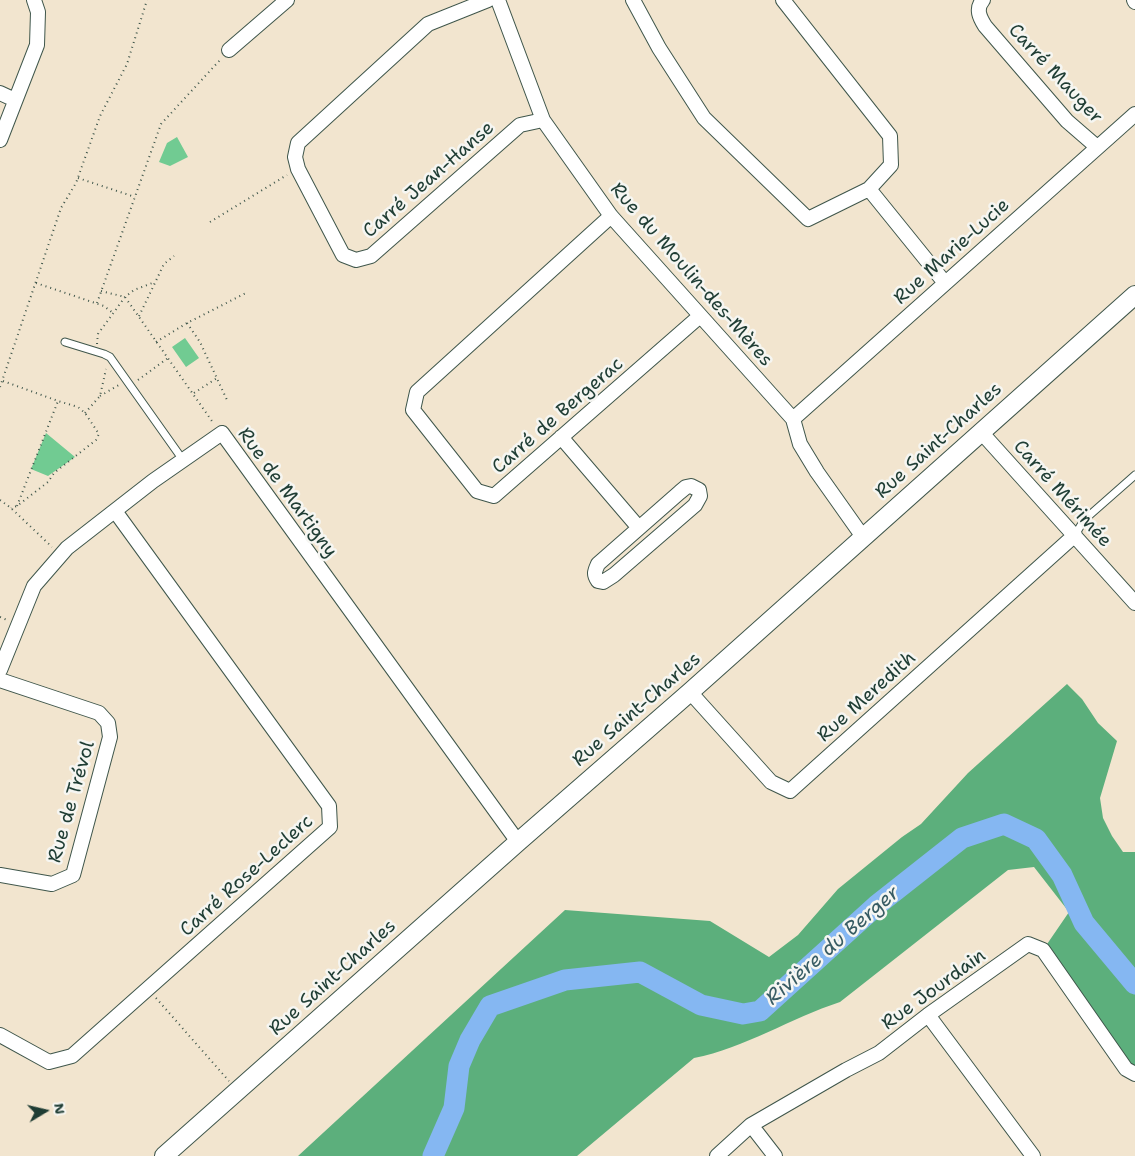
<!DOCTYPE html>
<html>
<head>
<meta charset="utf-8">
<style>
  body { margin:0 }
  #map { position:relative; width:1135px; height:1156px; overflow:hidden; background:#f2e5cf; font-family:"Shantell Sans",sans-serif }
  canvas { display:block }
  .north { position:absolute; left:20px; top:1086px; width:50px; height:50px; -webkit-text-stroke:4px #f6f6f2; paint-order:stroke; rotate:81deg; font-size:14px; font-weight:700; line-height:20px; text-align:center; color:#1f3d34 }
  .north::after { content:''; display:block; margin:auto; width:18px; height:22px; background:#1f3d34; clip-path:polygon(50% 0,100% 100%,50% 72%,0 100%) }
</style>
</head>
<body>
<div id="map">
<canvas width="1135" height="1156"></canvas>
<div class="north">N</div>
</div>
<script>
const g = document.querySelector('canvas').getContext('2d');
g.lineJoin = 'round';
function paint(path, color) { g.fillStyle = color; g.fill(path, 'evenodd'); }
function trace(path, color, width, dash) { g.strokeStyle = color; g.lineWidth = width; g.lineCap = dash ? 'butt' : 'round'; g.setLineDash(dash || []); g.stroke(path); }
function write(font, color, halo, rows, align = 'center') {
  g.font = font + ' "Shantell Sans",sans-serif'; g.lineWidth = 5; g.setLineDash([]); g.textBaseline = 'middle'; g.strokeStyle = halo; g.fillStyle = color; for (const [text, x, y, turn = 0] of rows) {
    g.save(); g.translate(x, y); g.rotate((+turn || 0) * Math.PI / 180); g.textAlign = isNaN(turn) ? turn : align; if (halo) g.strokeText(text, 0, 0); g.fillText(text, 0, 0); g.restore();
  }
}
paint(new Path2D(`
  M177,137L188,157L170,166L159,162L167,143Z
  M185,338L199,358L186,367L172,347Z
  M46,433L75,457L48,476L31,469Z`), '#71cb92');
paint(new Path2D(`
  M1067,684L1082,699L1098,723L1117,741L1100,798L1103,818L1112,836L1123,852H1135V1074L1043,950L1069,912L1034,867L1008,870L840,1002C791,1018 745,1048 694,1058L577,1156H298L565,910L710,921L769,957L798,935L838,889L902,837L921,824L968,773Z`), '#5caf7c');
trace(new Path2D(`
  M433,1156L454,1108L459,1066L470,1040L490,1006L565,980L640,972L701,1005L743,1014L760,1011L877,905L962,838L1004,824L1036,839L1062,875L1084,923L1135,984`), '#85b7f2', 21);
const service = new Path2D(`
  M65,342L104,354L110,357L183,460
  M1075,535L1084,520L1135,475`);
const minor = new Path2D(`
  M488,0L428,24L298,143L295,157L298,169L343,255L356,260L371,256L520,125L543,120
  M498,0L543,120L611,216L793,419L800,444L817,472L863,537
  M633,0L659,48L704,118L808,219L869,189L891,165L890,136L783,0
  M983,0C975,9 980,18 985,26L1067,121L1097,147
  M1134,0L1135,2
  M229,50L287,0
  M0,93L15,100
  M0,140L37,45L38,12L34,0
  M869,189L945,283
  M611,216L417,392L413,410L477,491L494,496L700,316
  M793,419L1135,114
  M981,432L1135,603
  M561,437L639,528
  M691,486L699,490L700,496L695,505L614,575L603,582L598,581C593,574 595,571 598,564L680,492L686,487Z
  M0,670L34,586L67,548L153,481L222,433L518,842
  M0,680L99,713L108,723L110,737L73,875L52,884L0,875
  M690,692L771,782L790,791L1075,535
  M928,1015L1033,1156
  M0,1035L49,1062L72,1056L330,827L329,806L115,511
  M751,1125L775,1156
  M717,1156L751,1125L846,1070L879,1053L928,1015L1028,944L1043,950L1126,1069L1135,1074`);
const tertiary = new Path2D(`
  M164,1156L518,842L690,692L1135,295`);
trace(service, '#3f564b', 9);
trace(minor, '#3f564b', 16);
trace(tertiary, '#3f564b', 20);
trace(new Path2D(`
  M78,178L135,197
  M210,222L287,175
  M36,283L104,306L113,313
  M101,291L125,297L214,424
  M97,303L161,124L220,60
  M139,316L164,264L174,256
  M187,323L200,342L227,400
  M156,342L187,323L246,293
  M97,344L98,334L125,297L134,290L155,282
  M138,380L168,358
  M3,381L58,401L78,407L85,413L99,434L96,440L54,473L48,482L17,506L11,508
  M0,387L61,208L76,183L100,116L127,64L147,0
  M194,393L217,378
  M100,396L119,385
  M85,413L100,396L106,369
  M0,500L11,508L52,547
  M17,506L58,401
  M0,617L7,620
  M156,998L229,1081`), '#3f564b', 2, [1, 4]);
trace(service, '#fff', 7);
trace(minor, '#fff', 14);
trace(tertiary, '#fff', 18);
write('19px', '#1f3d34', '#f6f6f2', [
  ["Carré Mauger",1055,74,47],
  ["Carré Jean-Hanse",429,180,-41],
  ["Rue Marie-Lucie",952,252,-42],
  ["Rue du Moulin-des-Mères",691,275,49],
  ["Carré de Bergerac",558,416,-41],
  ["Rue Saint-Charles",939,441,-42],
  ["Rue de Martigny",287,493,54],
  ["Carré Mérimée",1062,494,48],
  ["Rue Meredith",867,697,-42],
  ["Rue Saint-Charles",637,710,-41],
  ["Rue de Trévol",72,802,-74],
  ["Carré Rose-Leclerc",247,876,-42],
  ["Rue Saint-Charles",333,978,-42],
  ["Rue Jourdain",934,990,-36]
]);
write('italic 20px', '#385c64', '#f6f6f2', [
  ["Rivière du Berger",833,946,-41]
]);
</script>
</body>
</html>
